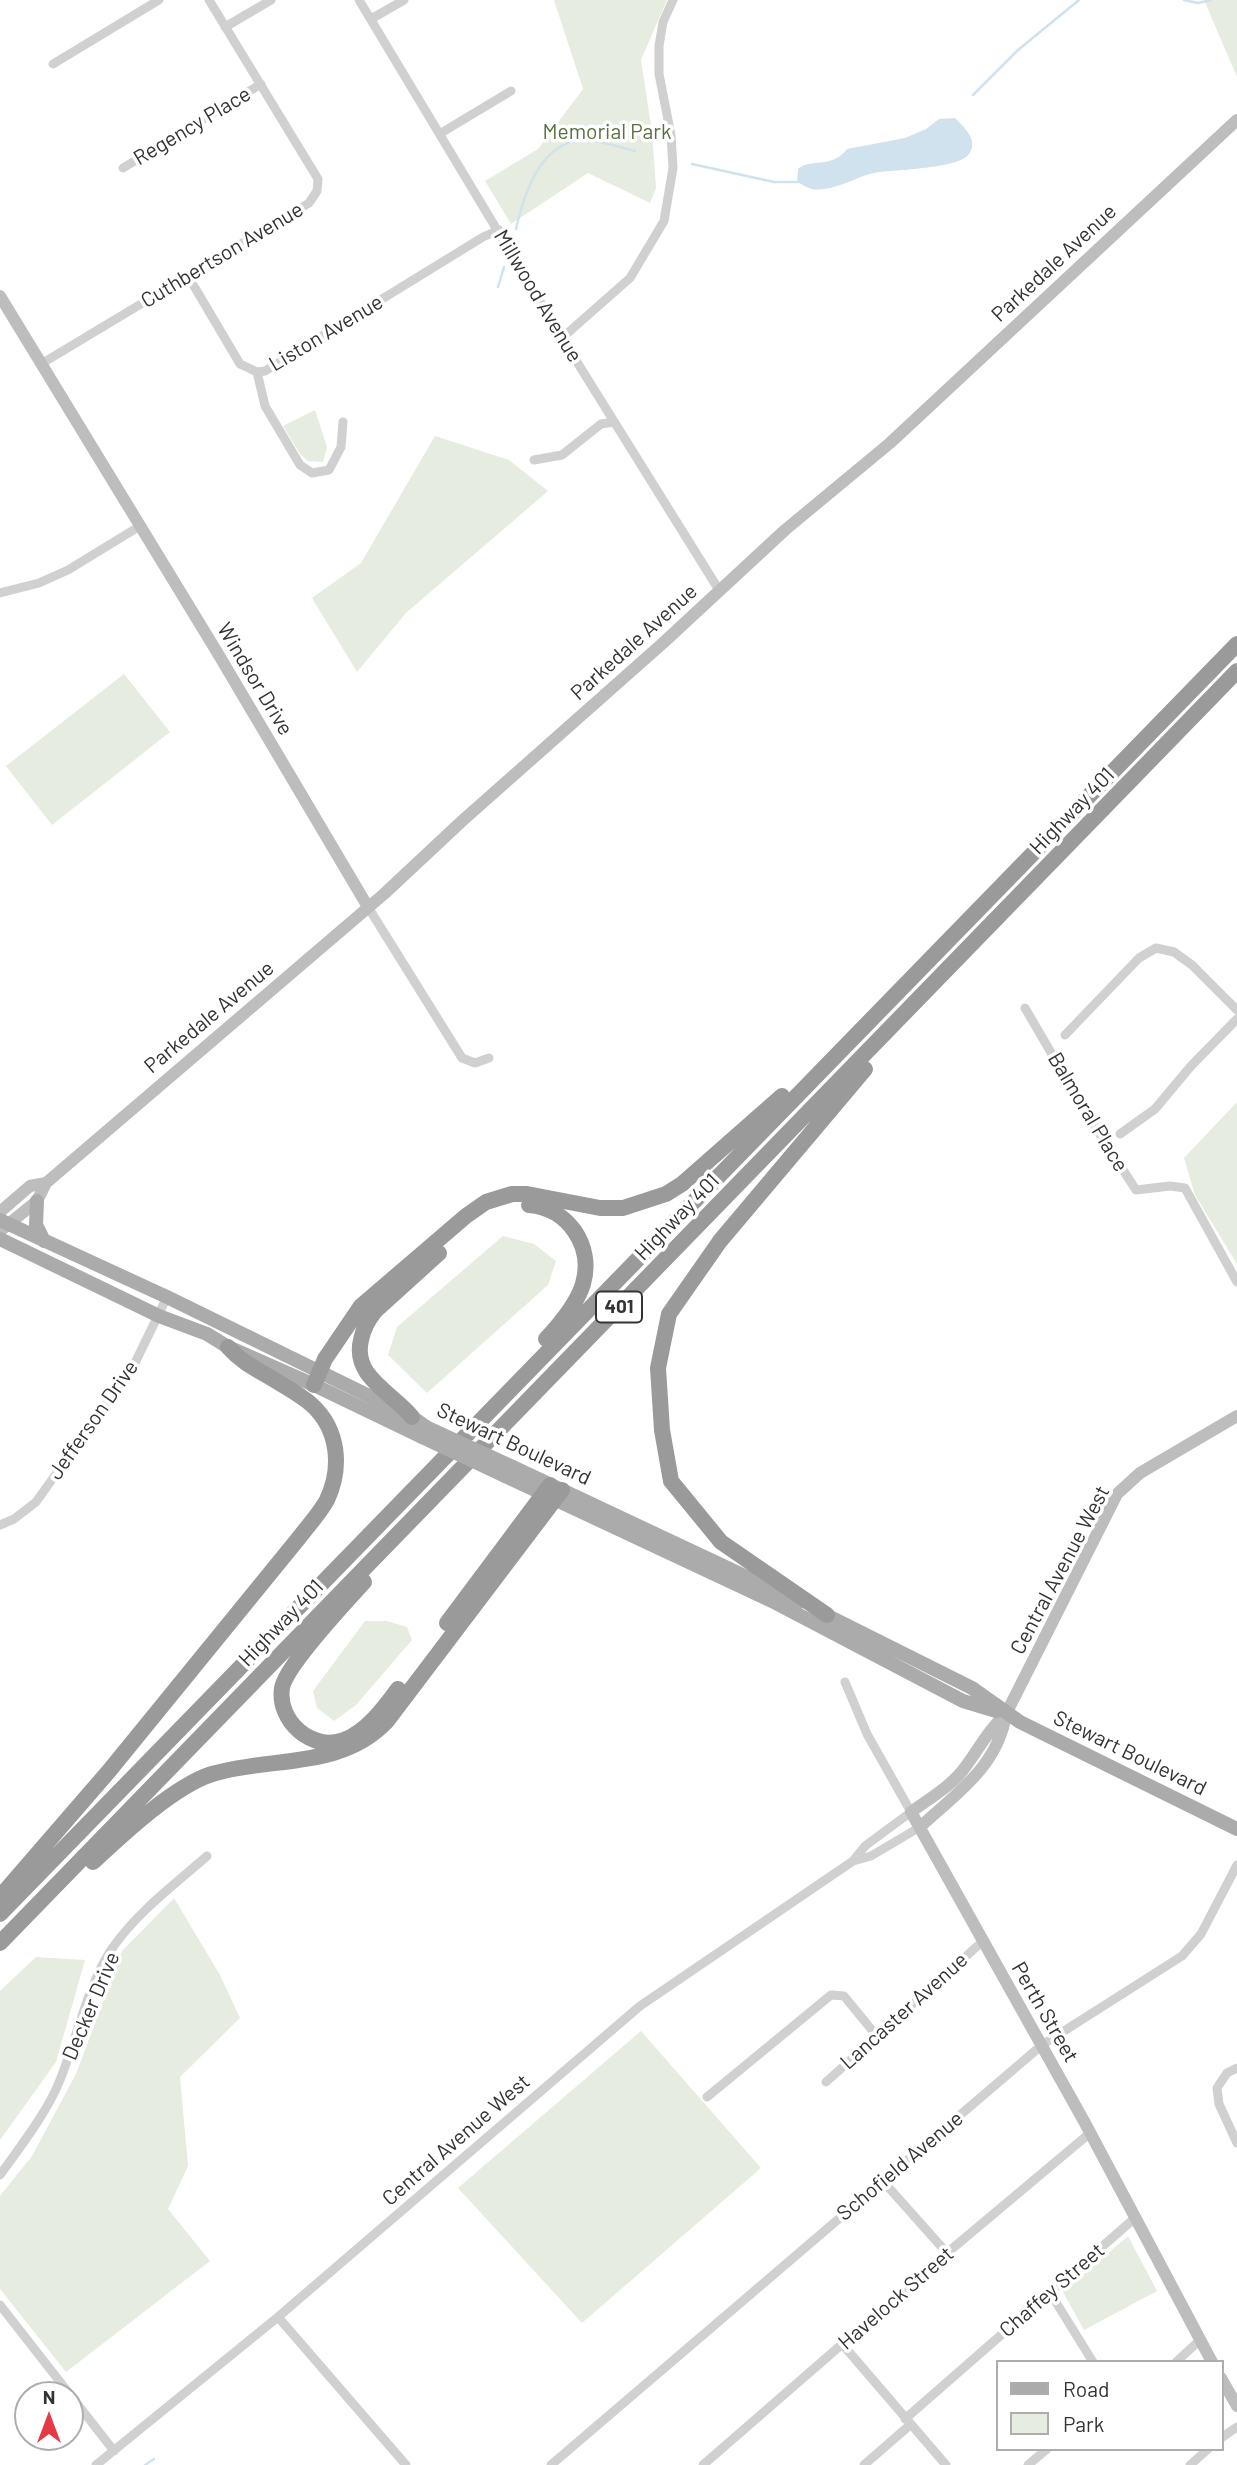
<!DOCTYPE html>
<html>
<head>
<meta charset="utf-8">
<style>
  body { margin:0 }
  #map { position:relative; width:1237px; height:2465px; overflow:hidden; background:#fff; font-family:Barlow,sans-serif }
  canvas { display:block }
  .legend { position:absolute; left:996px; top:2360px; width:228px; height:91px; box-sizing:border-box; background:#fff; border:2px solid #adadad; margin:0; padding:9px 12px; list-style:none; font-size:21px; color:#333 }
  .legend li { display:flex; align-items:center; gap:14px; height:35px }
  .legend b { width:35px; border:2px solid #adadad }
  .north { position:absolute; left:14px; top:2381px; width:70px; height:70px; box-sizing:border-box; background:#fff; border:2px solid #adadad; border-radius:50%; rotate:0deg; font-size:19px; font-weight:700; line-height:28px; text-align:center; color:#333 }
  .north::after { content:''; display:block; margin:auto; width:24px; height:32px; background:#e63946; clip-path:polygon(50% 0,100% 100%,50% 72%,0 100%) }
</style>
</head>
<body>
<div id="map">
<canvas width="1237" height="2465"></canvas>
<ul class="legend">
<li><b style="height:9px;background:#ababab"></b>Road</li>
<li><b style="height:19px;background:#e6ecdf"></b>Park</li>
</ul>
<div class="north">N</div>
</div>
<script>
const g = document.querySelector('canvas').getContext('2d');
g.lineJoin = 'round';
function paint(path, color) { g.fillStyle = color; g.fill(path, 'evenodd'); }
function trace(path, color, width, dash) { g.strokeStyle = color; g.lineWidth = width; g.lineCap = dash ? 'butt' : 'round'; g.setLineDash(dash || []); g.stroke(path); }
function write(font, color, halo, rows, align = 'center') {
  g.font = font + ' Barlow,sans-serif'; g.lineWidth = 7; g.setLineDash([]); g.textBaseline = 'middle'; g.strokeStyle = halo; g.fillStyle = color; for (const [text, x, y, turn = 0] of rows) {
    g.save(); g.translate(x, y); g.rotate((+turn || 0) * Math.PI / 180); g.textAlign = isNaN(turn) ? turn : align; if (halo) g.strokeText(text, 0, 0); g.fillText(text, 0, 0); g.restore();
  }
}
paint(new Path2D(`
  M554,0H667L641,60L652,132L656,188L650,203L588,173L511,224L485,181L538,149L583,89Z
  M1204,0H1237V77Z
  M315,410L327,447L323,462L308,461L300,454L283,426Z
  M435,436L509,460L548,491L406,613L357,672L312,598L361,563Z
  M124,674L170,732L52,825L6,766Z
  M1237,1102V1264L1195,1195L1184,1158Z
  M503,1236L534,1244L556,1261L548,1285L427,1393L388,1355L397,1327Z
  M365,1621H387L407,1627L412,1640L356,1705L334,1721L317,1708L313,1691Z
  M174,1898L220,1975L240,2018L180,2077L188,2166L168,2209L210,2261L66,2372L0,2289V2196L32,2156L76,2074L122,1951Z
  M36,1957L85,1960L56,2062L0,2140V1991Z
  M641,2031L761,2168L582,2323L458,2188Z
  M1128,2236L1157,2291L1084,2330L1063,2292Z`), '#e6ecdf');
paint(new Path2D(`
  M955,118C964,127 979,140 969,154C960,168 898,170 880,172C859,174 834,193 812,189C807,188 802,184 797,182L798,169C810,158 832,169 847,149L905,138L926,129L939,119Z`), '#cfe2ee');
trace(new Path2D(`
  M1184,0L1198,3L1211,0
  M973,95L1018,50L1079,0
  M692,164L774,182H799
  M516,229C524,193 541,139 586,140C601,141 619,147 635,151
  M498,287L504,267
  M145,2465L154,2459`), '#cfe2ee', 2.5);
trace(new Path2D(`
  M359,0L562,338L719,590
  M371,19L404,0
  M225,27L271,0
  M53,64L159,0
  M441,133L511,91
  M123,168L261,84
  M188,276L240,364L257,372L265,371L483,237L499,230
  M562,338L630,278L664,221L673,168L671,135L659,74V46L663,22L673,0
  M41,364L309,203L317,191L318,179L209,0
  M257,372L265,406L300,465L312,473L329,470L341,447L343,422
  M534,460L562,455L601,424L614,422
  M0,593L39,583L68,570L140,526
  M368,907L462,1058L475,1063L489,1058
  M1025,1008L1088,1116L1136,1190L1170,1186L1185,1188L1237,1282
  M1065,1035L1139,958L1156,948L1174,952L1192,965L1237,1010
  M1120,1134L1155,1109L1191,1066L1237,1019
  M0,1525L14,1519L36,1502L134,1365L167,1297
  M853,1861L871,1856L920,1827
  M1237,2068L1227,2073L1217,2088L1219,2104L1237,2143
  M826,2082L983,1941
  M707,2097L831,1995L844,1996L876,2035
  M0,2175C20,2147 48,2111 60,2080C76,2040 88,1985 111,1950C136,1913 174,1885 207,1856
  M882,2180L947,2253
  M1049,2291L1093,2362
  M0,2305L114,2451
  M278,2317L406,2465
  M843,2345L946,2465
  M1176,2362L1200,2340
  M905,2419L1136,2217
  M1221,2438L1237,2427
  M96,2465L278,2317L640,2006L853,1861L865,1846L911,1812L867,1734L845,1682
  M551,2465L1042,2045L1182,1956L1201,1934L1237,1865
  M703,2465L947,2253L1090,2133
  M864,2465L910,2425
  M1028,2465L1047,2449
  M1190,2465L1208,2449`), '#d0d0d0', 9);
trace(new Path2D(`
  M0,296L217,652L368,907
  M0,1212L30,1186L46,1183
  M0,1231L37,1201L46,1183L384,894L462,821L663,643L785,530L890,443L1237,120
  M1006,1714C989,1729 980,1747 966,1766C953,1785 930,1798 911,1812L1085,2123L1212,2362
  M920,1827C957,1793 998,1766 1006,1714L1117,1494L1140,1473L1237,1416
  M1221,2378L1237,2406`), '#bdbdbd', 12);
trace(new Path2D(`
  M37,1201L36,1225L44,1241
  M0,1220L167,1297L412,1417L426,1427
  M0,1239L159,1316L207,1334L228,1347L314,1385L422,1437
  M513,1467L800,1602
  M505,1476L776,1603L963,1701L996,1711
  M818,1611L972,1688L1020,1722L1237,1829`), '#ababab', 14);
trace(new Path2D(`
  M529,1205C568,1208 594,1246 583,1284C577,1304 560,1324 546,1339
  M314,1385L325,1359L361,1306L466,1216L486,1202L512,1194H527L600,1208H623L666,1194L682,1184L782,1096
  M412,1417C393,1393 352,1377 361,1340C363,1329 368,1320 375,1311L439,1253
  M364,1582C346,1602 286,1665 282,1688C277,1721 312,1752 344,1740C366,1732 385,1707 398,1689
  M827,1615L721,1542L671,1481L662,1430L658,1368L669,1314L720,1241L865,1069
  M447,1623L550,1485
  M93,1862C123,1834 174,1786 212,1774C272,1756 341,1770 387,1721L562,1490
  M0,1897L109,1771L298,1539C307,1527 320,1513 327,1500C342,1468 339,1430 312,1405C303,1397 291,1390 281,1384C261,1371 244,1365 228,1347
  M0,1914L1237,644
  M0,1943L1237,671`), '#9a9a9a', 16);
trace(new Path2D(`
  M426,1427L513,1467
  M422,1437L505,1476`), '#ababab', 14);
for (const [x, y, w] of [
  [619,1307,46]
]) { const box = new Path2D(); box.roundRect(x - w / 2, y - 15.5, w, 31, 5); g.fillStyle = '#fff'; g.fill(box); trace(box, '#333', 2); }
write('bold 19px', '#333', null, [
  ["401",619,1307]
]);
write('21px', '#333', '#fff', [
  ["Regency Place",192,126,-31],
  ["Cuthbertson Avenue",222,255,-31],
  ["Parkedale Avenue",1054,263,-43],
  ["Millwood Avenue",538,296,59],
  ["Liston Avenue",326,333,-31],
  ["Parkedale Avenue",634,642,-42],
  ["Windsor Drive",255,679,59],
  ["Highway 401",1072,811,-46],
  ["Parkedale Avenue",209,1017,-40],
  ["Balmoral Place",1088,1112,59],
  ["Highway 401",677,1217,-46],
  ["Jefferson Drive",93,1420,-55],
  ["Stewart Boulevard",514,1444,25],
  ["Central Avenue West",1060,1570,-62],
  ["Highway 401",281,1623,-46],
  ["Stewart Boulevard",1130,1753,26],
  ["Decker Drive",91,2006,-67],
  ["Lancaster Avenue",904,2011,-42],
  ["Perth Street",1045,2012,60],
  ["Central Avenue West",456,2140,-41],
  ["Schofield Avenue",900,2166,-40],
  ["Chaffey Street",1052,2290,-41],
  ["Havelock Street",896,2298,-41]
]);
write('21px', '#56703f', '#fff', [
  ["Memorial Park",607,132]
]);
</script>
</body>
</html>
